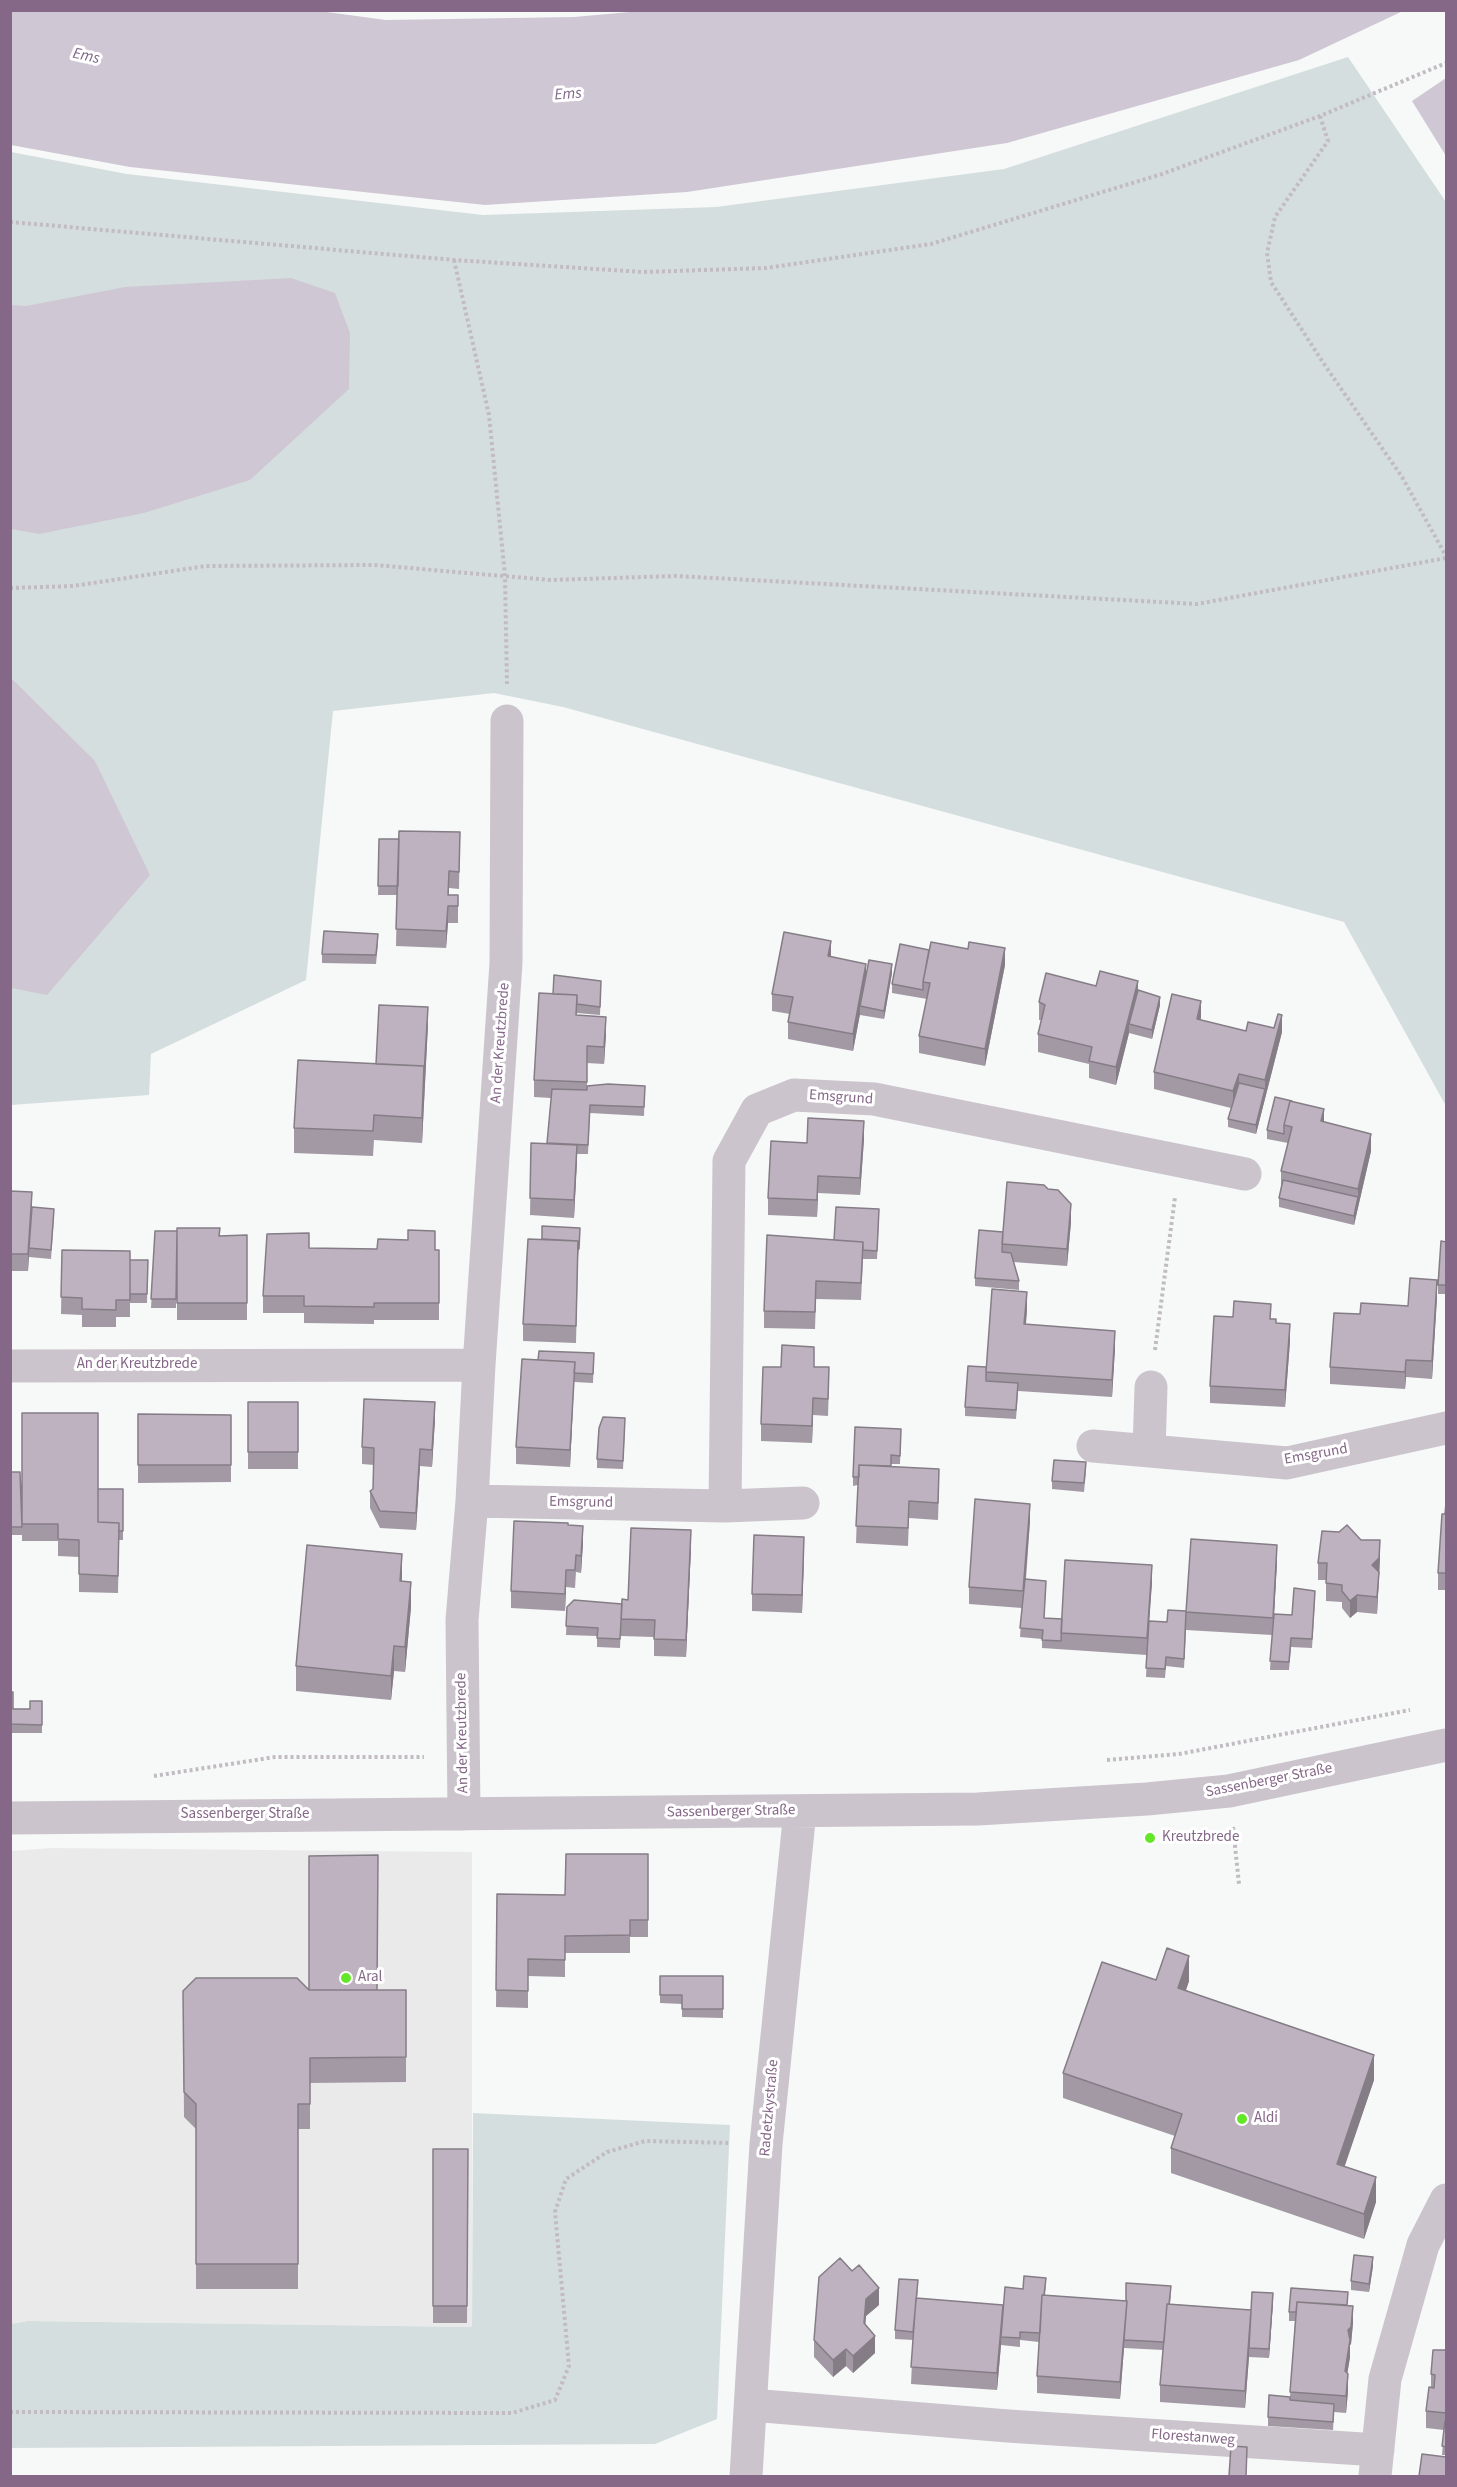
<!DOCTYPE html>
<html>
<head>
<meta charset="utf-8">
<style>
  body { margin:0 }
  #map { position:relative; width:1457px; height:2487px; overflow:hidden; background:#f6f9f8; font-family:"Source Sans 3",sans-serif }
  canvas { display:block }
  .frame { position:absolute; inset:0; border:12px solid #856788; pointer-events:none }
</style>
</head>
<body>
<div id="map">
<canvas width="1457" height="2487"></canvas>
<div class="frame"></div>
</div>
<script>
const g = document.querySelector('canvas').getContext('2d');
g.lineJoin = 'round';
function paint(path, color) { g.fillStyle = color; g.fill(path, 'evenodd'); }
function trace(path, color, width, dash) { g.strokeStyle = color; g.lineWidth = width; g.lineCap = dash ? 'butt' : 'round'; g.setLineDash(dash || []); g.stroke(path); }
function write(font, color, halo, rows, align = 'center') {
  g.font = font + ' "Source Sans 3",sans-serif'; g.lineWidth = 6; g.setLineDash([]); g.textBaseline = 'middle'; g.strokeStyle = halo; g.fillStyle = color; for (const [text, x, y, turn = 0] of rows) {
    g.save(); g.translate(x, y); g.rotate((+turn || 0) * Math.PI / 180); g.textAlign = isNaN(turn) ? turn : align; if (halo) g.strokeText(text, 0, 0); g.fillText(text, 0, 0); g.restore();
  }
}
paint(new Path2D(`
  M53,1848L472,1852V2327L28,2321L11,2324V1851Z`), '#eaeaeb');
paint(new Path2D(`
  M1348,57L1446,202V1106L1344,922L563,707L494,693L333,711L306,980L151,1054L149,1095L11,1105V152L127,174L483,215L716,207L1004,169Z
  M473,2113L730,2125L717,2419L655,2444L11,2448V2324L28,2321L472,2327Z`), '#d5dede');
paint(new Path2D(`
  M312,10L386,20L574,17L652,10L1403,11L1299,60L1007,143L687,192L485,205L130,167L11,145V11Z
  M1446,78V156L1412,101Z
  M291,278L335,293L350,333L349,389L250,480L144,513L39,534L11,529V305L26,306L125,287Z
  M10,677L95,761L150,875L47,995L11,988Z`), '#d0c7d4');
trace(new Path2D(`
  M1320,116L1328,141L1275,217L1267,253L1271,282L1324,364L1402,477L1446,556
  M10,222L454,260L643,272L766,268L931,244L1162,174L1320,116L1446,63
  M454,260L489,415L505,576L507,684
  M10,588L73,586L206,566L374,565L550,580L676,576L1197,604L1446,558
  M1155,1350L1175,1197
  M1107,1760L1179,1754L1410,1710
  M154,1776L275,1757H424
  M1233,1827L1239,1884
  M10,2412L512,2413L555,2400L569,2366L555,2212L566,2179L607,2152L645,2141L729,2143`), '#c2bcc2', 4, [3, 3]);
trace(new Path2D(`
  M10,1366L479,1365
  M1093,1446L1287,1463L1446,1428
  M1149,1451L1151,1387
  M472,1501L725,1506L803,1503
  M725,1506L729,1161L757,1110L794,1095L874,1099L1245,1174
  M464,1814L462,1620L472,1501L479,1365L506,963L507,721
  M10,1818L978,1809L1147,1799L1229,1791L1446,1745
  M751,2405L1008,2426L1378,2450
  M746,2476L766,2144L800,1811
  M1375,2476L1385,2379L1423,2245L1446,2200`), '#ccc4cc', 33);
paint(new Path2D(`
  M460,832L459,889L449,888V895H458V923H448L446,948L396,946L397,895H378L379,839H399Z
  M378,943L376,964L322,963V954Z
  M831,957L866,972L892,973L884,1019L860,1015V1014L853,1051L788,1039V1022L790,1014L772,1011V994Z
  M1005,965L985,1066L919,1053V1036L927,999L892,993V984Z
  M1096,986L1138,991L1160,1005L1152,1039L1129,1033L1116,1085L1089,1078V1064L1038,1052V1034L1041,1020H1039V1002Z
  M601,989L600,1015L577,1013V1015L606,1034L604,1064L587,1063V1086H645L644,1116L590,1113L588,1154H577L574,1218L530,1215L531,1143H547L551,1098L534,1097V1080L553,994Z
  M1201,1018L1200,1020L1246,1031L1282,1032L1256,1134L1228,1127V1119L1231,1108L1154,1089V1072Z
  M428,1024L422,1143L374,1140L373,1156L294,1153V1128Z
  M1275,1097L1324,1122L1371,1151L1354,1225L1279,1207V1198L1281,1187V1171L1288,1143L1267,1139V1130Z
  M864,1139L860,1195L818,1193L817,1217L768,1215V1198L807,1143Z
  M10,1191L32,1209L54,1218L51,1259L29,1257V1249L28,1271H10Z
  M879,1218L877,1259H863L861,1300L816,1299L815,1329L764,1328V1311L834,1240Z
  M1071,1222L1067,1266L1013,1262L1019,1281V1290L975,1286V1278L1003,1232Z
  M177,1228H220V1236L247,1235V1320H177V1263L176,1308H151L155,1231H177Z
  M580,1237L578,1258L576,1343L523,1341V1324L542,1239Z
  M1446,1242V1294H1438V1285Z
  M309,1248L439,1250V1320H374V1324L304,1323V1313H263V1296Z
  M62,1250L130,1260H148L147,1303H130V1317H116V1327H82V1315L61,1314Z
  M1437,1297L1432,1379L1406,1377L1405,1389L1330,1384V1367L1360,1314L1408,1306Z
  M1027,1310L1026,1324L1115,1348L1112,1397L1018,1391L1016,1419L965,1416V1407L986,1367Z
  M1271,1319L1276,1323L1290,1341L1285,1407L1210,1403V1386Z
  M594,1353L593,1383L574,1382L570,1467L516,1464V1447L538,1360Z
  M814,1367L829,1385L828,1416L813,1415L812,1443L761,1441V1424Z
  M248,1402H298V1469H248Z
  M138,1414L231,1415V1482L138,1483Z
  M435,1419L432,1467L420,1466L416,1530L380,1528L370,1508V1491L373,1489L374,1465L362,1464V1447Z
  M625,1427L623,1469L597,1468V1459Z
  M901,1429L900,1464H891V1466L939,1486L938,1520L909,1518L908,1546L856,1543L858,1485L853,1486V1477Z
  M1086,1471L1084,1492L1052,1489V1481Z
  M10,1472L22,1518L98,1489H123V1540H119L118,1593L79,1592V1557L58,1556V1541H22V1535H10Z
  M1446,1503V1590H1438V1573Z
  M1030,1521L1026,1579L1046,1589L1044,1618L1062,1619L1152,1582L1149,1621L1167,1622L1277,1562L1274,1614L1292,1615L1315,1600L1312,1648L1291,1647L1289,1670H1270L1272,1635L1186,1630L1184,1668L1166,1666L1165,1678L1146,1677L1147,1655L1042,1648V1639L1020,1637L1022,1608L969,1604V1587Z
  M568,1525L583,1543L581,1573L576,1572L575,1588L566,1587L565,1611L511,1608V1591Z
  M1361,1540L1380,1558L1377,1614L1357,1612L1350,1618L1342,1608V1602L1326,1601V1580H1318V1563Z
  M691,1547L686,1657L654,1656V1637L621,1636V1622L620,1648L597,1647V1636L566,1635L567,1607L622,1604L628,1600Z
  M804,1555L802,1613L752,1611V1594Z
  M411,1607L405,1672L394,1671L391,1700L296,1691V1666Z
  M10,1692L13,1709H30L42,1701V1733H10Z
  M648,1854V1937H630V1953H565V1977L528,1976V2008L496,2007L497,1894L565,1895Z
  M660,1976H723V2018L682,2017V2004L660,2003Z
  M1156,1980L1189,1981L1186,1990L1374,2080L1344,2166L1376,2202L1364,2239L1171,2173V2148L1175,2136L1063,2098V2073Z
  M309,1990H406V2082L310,2083V2129H298V2289H196V2129L184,2117L183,1991Z
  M433,2149H468L467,2323H433Z
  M1373,2266L1369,2292L1351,2290V2281Z
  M1046,2286L1045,2295L1126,2301L1171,2295L1170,2304L1251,2310L1273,2302L1269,2358L1249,2357L1245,2408L1160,2402V2385L1163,2350L1124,2348L1120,2399L1037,2393V2376L1039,2342L1020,2340V2347L1001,2345L997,2390L911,2384L913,2340L895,2339V2330L918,2289L917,2298L1003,2305L1023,2289Z
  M879,2305L866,2316L865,2325L875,2353L853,2373L846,2366L833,2377L814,2357V2340Z
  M1348,2305L1353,2323L1351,2344L1350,2345V2357L1347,2374L1348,2391L1346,2413L1334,2412L1333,2430L1268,2426V2417L1290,2397L1295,2321H1289V2312Z
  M1446,2350V2455H1442L1444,2430L1426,2428V2411L1431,2387V2374Z`), '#a399a5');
paint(new Path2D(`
  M448,906V923L446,948V931Z
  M831,941V958L828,956Z
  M1005,948V965L985,1066V1049Z
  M866,964V981L860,1006V1014L853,1051V1034Z
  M892,964V973L884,1019V1011Z
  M1138,981V998L1129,1024V1033L1116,1085V1067Z
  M1160,997V1005L1152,1039V1030Z
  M1201,1001V1018L1197,1036V1019Z
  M428,1007V1024L422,1143V1118Z
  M1282,1015V1032L1256,1134V1125L1265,1089V1080Z
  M606,1017V1034L604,1064V1047Z
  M1239,1074V1091L1233,1108V1091Z
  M1324,1109V1126L1321,1121Z
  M864,1121V1139L860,1195V1178Z
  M1371,1134V1151L1354,1225V1216L1358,1197V1189Z
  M577,1145V1162L574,1218V1200Z
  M818,1176V1193L817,1217V1200Z
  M32,1192V1209L28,1271V1254Z
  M1071,1204V1222L1067,1266V1249Z
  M1437,1280V1297L1432,1379V1361Z
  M1027,1292V1310L1024,1341V1324Z
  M1290,1324V1341L1285,1407V1390Z
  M1115,1331V1348L1112,1397V1380Z
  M1406,1360V1377L1405,1389V1372Z
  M575,1362L574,1382L570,1467V1450Z
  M813,1398V1415L812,1443V1426Z
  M435,1402V1419L432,1467V1450Z
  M420,1449V1466L416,1530V1513Z
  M1030,1504V1521L1023,1608V1591Z
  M583,1526V1543L581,1573V1556Z
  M691,1530V1547L686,1657V1640Z
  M804,1537V1555L802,1613V1595Z
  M1380,1540V1558L1377,1614V1597L1372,1565Z
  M1277,1545V1562L1273,1635V1618Z
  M402,1554V1579L400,1606V1581Z
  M1152,1565V1582L1147,1655V1638Z
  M566,1570V1587L565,1611V1594Z
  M411,1582V1607L405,1672V1647Z
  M1357,1595V1612L1350,1618V1601Z
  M394,1646V1671L391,1700V1676Z
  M1189,1956V1981L1178,2013V1988Z
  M1374,2055V2080L1337,2189V2164Z
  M1376,2177V2202L1364,2239V2214Z
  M1373,2257V2266L1369,2292V2284Z
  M879,2288V2305L866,2316L864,2340V2323L866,2299Z
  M1273,2293V2302L1269,2358V2349Z
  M1127,2301L1124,2348L1120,2399V2382Z
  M1003,2305L1001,2345L997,2390V2373Z
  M1353,2306V2323L1351,2344L1350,2345V2357L1345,2388V2371L1348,2330Z
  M1251,2310L1249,2357L1245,2408V2391Z
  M875,2336V2353L853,2373V2356Z
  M846,2349V2366L833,2377V2360Z
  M1348,2374V2391L1346,2413V2396Z`), '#857d86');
const building = new Path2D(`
  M399,831L460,832L459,872L449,871L448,895H458V906H448L446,931L396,929Z
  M379,839H399L398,886H378Z
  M324,931L378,934L376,955L322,954Z
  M784,932L831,941L828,956L866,964L853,1034L788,1022L793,997L772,994Z
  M931,942L968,949L969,942L1005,948L985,1049L919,1036L930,983L923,982Z
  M900,944L929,950L923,982V990L892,984Z
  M869,960L892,964L884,1011L860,1006Z
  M1100,971L1138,981L1116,1067L1089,1061L1092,1047L1038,1034L1045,1005L1039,1002L1046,973L1096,986Z
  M554,975L601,981L600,1007L577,1004V995L553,994Z
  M1138,990L1160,997L1152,1030L1129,1024Z
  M539,993L577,995L576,1015L606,1017L604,1047L587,1046V1082L534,1080Z
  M1172,994L1201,1001L1197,1019L1246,1031L1248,1022L1274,1028L1278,1014L1282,1015L1265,1080L1239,1074L1233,1091L1154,1072Z
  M379,1005L428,1007L424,1074V1066L376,1064Z
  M298,1060L424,1066L422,1118L374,1115L373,1131L294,1128Z
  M1239,1083L1265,1089L1256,1125L1228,1119Z
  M608,1084L645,1086L644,1107L590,1105L588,1145L547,1143L552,1089L587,1090V1086Z
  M1275,1097L1292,1101H1290L1284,1125V1134L1267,1130Z
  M1290,1101L1324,1109L1321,1121L1371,1134L1358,1189L1281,1171L1292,1127L1284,1125Z
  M808,1118L864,1121L860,1178L818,1176L817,1200L768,1198L771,1141L807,1143Z
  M531,1143L577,1145L574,1200L530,1198Z
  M1283,1180L1358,1197L1354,1216L1279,1198Z
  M1007,1182L1044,1185L1048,1189L1058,1190L1071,1204L1067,1249L1002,1244Z
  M10,1191L32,1192L28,1254H10Z
  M32,1207L54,1209L51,1250L29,1248Z
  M836,1207L879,1209L877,1251L863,1250V1242L834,1240Z
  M542,1226L580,1228L579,1249L578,1241L542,1239Z
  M177,1228H220L219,1236L247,1235V1303H177Z
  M408,1230L435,1231V1250H439V1303H374V1307L304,1306V1296H263L267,1234L309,1233V1248L377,1249L378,1239L408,1240Z
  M979,1230L1003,1232L1002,1252L1011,1253L1019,1281L975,1278Z
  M155,1231H177L176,1299H151Z
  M767,1235L863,1242L861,1283L816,1281L815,1312L764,1311Z
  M528,1239L578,1241L576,1326L523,1324Z
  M1441,1241L1446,1242V1285H1438Z
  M62,1250L130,1251V1300H116V1310L82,1309V1298L61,1297Z
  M130,1260H148L147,1294H130Z
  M1410,1278L1437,1280L1432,1361L1406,1360L1405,1372L1330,1367L1334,1313L1360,1314L1361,1303L1408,1306Z
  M992,1289L1027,1292L1024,1324L1115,1331L1112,1380L986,1372Z
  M1234,1301L1271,1304L1270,1319H1276V1323L1290,1324L1285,1390L1210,1386L1214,1316L1233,1317Z
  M782,1345L814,1347V1367H829L828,1399L813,1398L812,1426L761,1424L763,1367H781Z
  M539,1351L594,1353L593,1374L574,1373L575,1362L538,1360Z
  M522,1359L575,1362L570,1450L516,1447Z
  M968,1366L986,1367V1381L1018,1383L1016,1410L965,1407Z
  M364,1399L435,1402L432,1450L420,1449L416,1513L380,1511L370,1491L373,1489L374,1448L362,1447Z
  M248,1402H298V1452H248Z
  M22,1413H98V1522L119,1523L118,1576L79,1574V1540L58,1539V1524H22Z
  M138,1414L231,1415V1465H138Z
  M603,1417L625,1418L623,1461L597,1459L599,1428Z
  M855,1427L901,1429L900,1456L891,1455V1466L859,1465V1477H853Z
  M1054,1460L1086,1462L1084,1483L1052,1481Z
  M859,1465L939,1469L938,1503L909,1501L908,1528L856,1526Z
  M10,1472H20L22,1527H10Z
  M98,1489H123V1531H119V1523L98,1522Z
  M975,1499L1030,1504L1023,1591L969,1587Z
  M1446,1503V1573H1438L1442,1514H1445Z
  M514,1521L568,1523V1525L583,1526L581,1556L576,1555L575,1570H566L565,1594L511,1591Z
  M1347,1525L1361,1540H1380L1379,1558L1372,1565L1379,1572L1377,1597L1357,1595L1350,1601L1342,1591V1585L1326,1583L1327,1563H1318L1322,1531L1339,1532Z
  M631,1528L691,1530L686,1640L654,1639L655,1620L621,1619L622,1599L628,1600Z
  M754,1535L804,1537L802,1595L752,1594Z
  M1191,1539L1277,1545L1273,1618L1186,1612Z
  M307,1545L402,1554L400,1581L411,1582L405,1647L394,1646L391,1676L296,1666Z
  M1065,1560L1152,1565L1147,1638L1061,1633Z
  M1025,1579L1046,1581L1044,1618L1062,1619L1061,1641L1042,1640L1043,1630L1020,1628Z
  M1294,1588L1315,1591L1312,1639L1291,1638L1289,1662L1270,1661L1274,1614L1292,1615Z
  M574,1600L622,1604L620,1639L597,1638L598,1628L566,1626L567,1607Z
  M1168,1610L1186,1611L1184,1659L1166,1657L1165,1669L1146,1668L1149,1621L1167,1622Z
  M10,1692H13V1709H30V1701H42V1725L10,1724Z
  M566,1854H648V1920H630V1935L565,1936V1960L528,1959V1991L496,1990L497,1894L565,1895Z
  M378,1855L377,1990H309V1856Z
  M1167,1948L1189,1956L1178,1988L1374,2055L1337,2164L1376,2177L1364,2214L1171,2148L1182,2114L1063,2073L1102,1962L1156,1980Z
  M660,1976H723V2009H682V1995H660Z
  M196,1978H297L309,1990H406V2057L310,2058V2104H298V2264H196V2104L184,2092L183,1991Z
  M433,2149H468L467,2306H433Z
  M1354,2255L1373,2257L1369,2284L1351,2281Z
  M840,2258L852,2271L859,2265L879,2288L866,2299L864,2323L875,2336L853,2356L846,2349L833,2360L814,2340L819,2277Z
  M1024,2276L1046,2278L1044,2295H1042L1040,2333L1020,2332V2338L1001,2337L1005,2287L1023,2289Z
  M899,2279L918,2280L913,2332L895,2330Z
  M1126,2283L1171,2286L1169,2304H1167L1164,2342L1124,2340L1127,2301H1126Z
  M1291,2288L1348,2292L1347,2305L1297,2302L1296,2312H1289Z
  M1252,2292L1273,2293L1269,2349L1249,2348Z
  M1042,2295L1127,2301L1120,2382L1037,2376Z
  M916,2298L1003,2305L997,2373L911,2367Z
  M1297,2302L1353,2306L1351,2327L1348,2330L1350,2340L1345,2371L1348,2374L1346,2396L1290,2392Z
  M1167,2304L1251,2310L1245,2391L1160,2385Z
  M1433,2350H1446V2413L1426,2411L1429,2387L1434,2388L1435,2375L1431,2374Z
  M1269,2395L1290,2397V2400L1334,2404L1333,2422L1268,2417Z
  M1445,2421L1446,2422V2447L1442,2446Z
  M1231,2446L1247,2447L1246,2476H1229Z
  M1422,2454L1446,2457V2476H1419Z`);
paint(building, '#beb2c0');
trace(building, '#857d86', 1.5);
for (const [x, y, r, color] of [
  [1150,1838,6,"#65e729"],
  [346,1978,6,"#65e729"],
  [1242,2119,6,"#65e729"]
]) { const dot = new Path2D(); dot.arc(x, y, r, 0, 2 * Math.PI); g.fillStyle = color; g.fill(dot); trace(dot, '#fff', 2); }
write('15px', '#856788', '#fff', [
  ["An der Kreutzbrede",501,1043,-86],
  ["Emsgrund",841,1098,4],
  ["An der Kreutzbrede",137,1365],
  ["Emsgrund",1316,1455,-10],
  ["Emsgrund",581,1503,1],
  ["An der Kreutzbrede",463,1733,-91],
  ["Sassenberger Straße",1269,1781,-11],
  ["Sassenberger Straße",731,1812,-1],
  ["Sassenberger Straße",245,1815],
  ["Radetzkystraße",770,2108,-85],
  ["Florestanweg",1193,2438,4]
]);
write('15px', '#856788', '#fff', [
  ["Kreutzbrede",1162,1838],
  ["Aral",358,1978],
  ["Aldi",1254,2119]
], 'left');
write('italic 16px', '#80698b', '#fff', [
  ["Ems",86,57,12],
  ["Ems",568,95,-4]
]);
</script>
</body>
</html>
